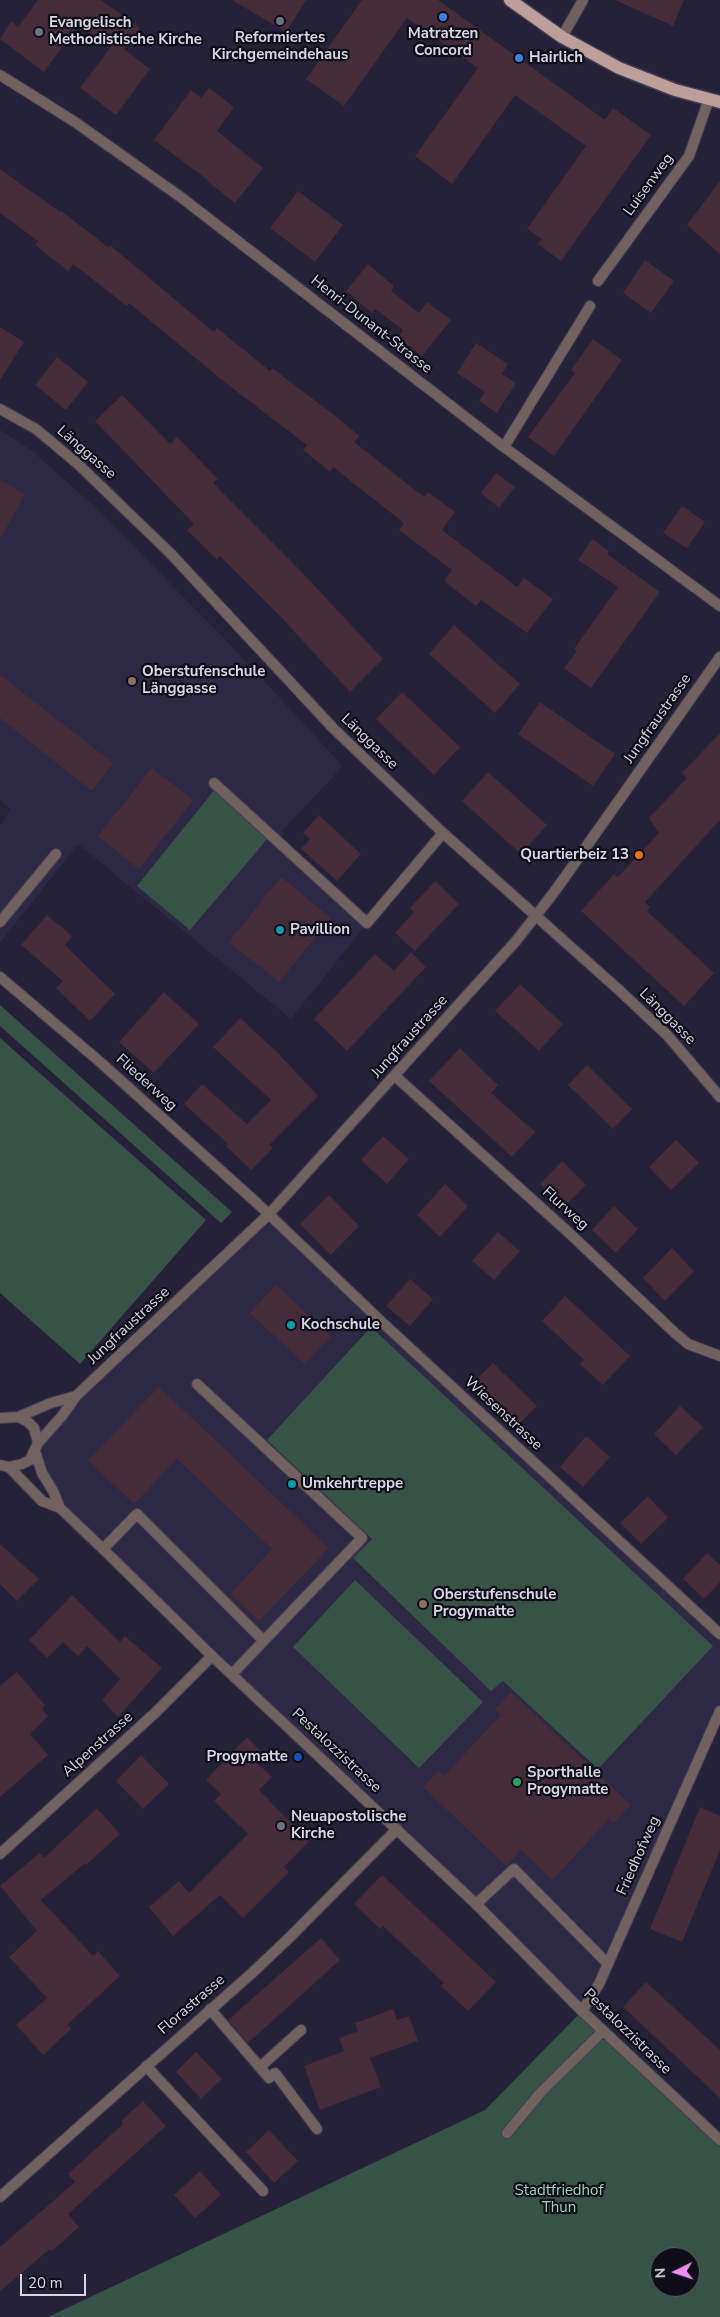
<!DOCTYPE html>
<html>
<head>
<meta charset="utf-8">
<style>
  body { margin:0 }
  #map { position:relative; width:720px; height:2317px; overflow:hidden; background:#242138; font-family:"Nunito Sans",sans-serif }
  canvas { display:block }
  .north { position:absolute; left:650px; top:2247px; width:50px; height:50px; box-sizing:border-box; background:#0e0d17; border:1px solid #5e5d69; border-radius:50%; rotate:266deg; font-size:14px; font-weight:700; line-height:20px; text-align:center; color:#d7d6e5 }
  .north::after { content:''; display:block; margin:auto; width:18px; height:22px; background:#f28af3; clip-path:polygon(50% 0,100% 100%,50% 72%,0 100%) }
  .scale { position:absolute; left:20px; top:2274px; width:66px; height:22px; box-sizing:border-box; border:2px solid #d7d6e5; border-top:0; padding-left:6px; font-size:15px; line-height:18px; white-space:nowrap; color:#d7d6e5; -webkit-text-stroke:4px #0e0d17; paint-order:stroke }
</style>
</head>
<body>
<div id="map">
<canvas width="720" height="2317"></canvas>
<div class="north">N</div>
<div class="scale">20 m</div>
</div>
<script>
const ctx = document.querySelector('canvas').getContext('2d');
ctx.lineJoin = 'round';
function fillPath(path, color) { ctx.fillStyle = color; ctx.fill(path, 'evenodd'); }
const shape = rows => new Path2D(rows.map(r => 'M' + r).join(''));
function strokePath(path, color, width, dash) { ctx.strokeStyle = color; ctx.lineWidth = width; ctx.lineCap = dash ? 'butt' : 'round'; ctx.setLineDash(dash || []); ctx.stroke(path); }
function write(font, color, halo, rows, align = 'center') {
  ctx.font = font + ' "Nunito Sans",sans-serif'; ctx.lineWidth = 4.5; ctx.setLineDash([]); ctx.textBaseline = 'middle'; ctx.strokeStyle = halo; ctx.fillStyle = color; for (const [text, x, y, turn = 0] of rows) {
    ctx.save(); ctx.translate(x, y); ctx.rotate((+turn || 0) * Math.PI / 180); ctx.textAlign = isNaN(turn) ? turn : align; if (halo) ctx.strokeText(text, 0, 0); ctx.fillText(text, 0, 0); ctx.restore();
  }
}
fillPath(shape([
  [0,430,31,450,93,505,224,638,343,766,282,831,285,847,367,923,291,1019,78,844,0,943,0,825,11,809,0,800],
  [269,1214,720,1634,720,1711,582,2011,60,1508,37,1447,62,1416]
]), '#2d2945');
fillPath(shape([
  [220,783,274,831,190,930,137,886],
  [0,1005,232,1212,221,1223,0,1026],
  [0,1038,206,1220,80,1364,0,1293],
  [371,1327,713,1646,598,1769,503,1681,491,1691,353,1558,372,1539,267,1440],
  [355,1580,483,1702,419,1768,293,1647],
  [582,2011,720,2140,720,2317,48,2317,485,2110],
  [660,2257,690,2257,690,2287,660,2287]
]), '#375246');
fillPath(shape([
  [38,0,101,0,140,28,124,49,150,69,116,115,80,88,110,48,78,25,44,72,0,39,11,21,18,27],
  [232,0,306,0,286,32],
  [362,0,438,0,605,120,613,108,651,135,561,261,538,244,542,239,527,229,586,146,515,95,452,184,415,156,478,68,407,18,344,106,306,79],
  [615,0,684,0,673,26],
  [209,88,234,107,217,131,263,168,235,203,207,181,208,180,154,140,191,90,201,98],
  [0,169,60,212,61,211,108,247,110,245,214,332,217,328,270,371,272,368,333,414,359,436,354,442,424,497,428,492,455,512,442,530,517,587,524,578,553,599,527,633,481,600,476,606,444,581,452,570,399,530,404,523,333,467,330,472,303,450,307,445,227,384,129,303,127,306,73,264,68,271,35,245,38,241,0,213],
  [720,181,720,254,687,225],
  [298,191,343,225,315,262,270,228],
  [645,260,674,281,651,313,623,293],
  [368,264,394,286,391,291,419,313,427,302,451,320,422,356,398,337,403,330,375,309,372,313,346,291],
  [0,327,24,342,0,380],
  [593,339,622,360,554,456,528,437,575,373,571,370],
  [476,343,508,364,502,374,516,383,497,413,479,401,485,392,457,373],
  [57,357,88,382,66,410,35,385],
  [122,395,170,444,177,437,218,479,213,483,295,565,383,659,350,692,280,616,220,556,217,560,187,530,194,524,95,421],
  [496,473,515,487,499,508,481,493],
  [0,480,25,494,0,539],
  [682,506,705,522,687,548,663,533],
  [592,539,609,551,607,554,660,592,591,688,564,668,577,651,574,649,618,587,578,560],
  [454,625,520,684,495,713,429,654],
  [0,675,113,763,92,791,0,718],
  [402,692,460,747,434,775,376,719],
  [540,702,615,754,593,786,518,734],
  [720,733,720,820,645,902,650,907,647,911,714,973,684,1006,581,911,614,874,618,877,659,833,649,818,687,778,682,773],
  [152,768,193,800,139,869,98,836],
  [488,772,547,825,521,854,462,801],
  [319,815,361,854,337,881,301,849,310,839,303,833],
  [281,877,331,918,279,982,229,942],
  [435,881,459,904,415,951,395,933,414,912,410,908],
  [47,915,72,936,65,945,115,994,90,1021,56,988,63,981,21,945],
  [411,952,426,967,347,1051,314,1019,375,954,394,971],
  [520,984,563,1024,539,1051,495,1011],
  [164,992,199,1024,154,1073,119,1042],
  [240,1018,277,1052,318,1096,269,1145,273,1148,251,1170,226,1146,228,1144,184,1104,202,1084,247,1124,271,1100,213,1047],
  [460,1048,498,1085,491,1093,535,1132,512,1157,429,1081],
  [587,1065,632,1109,613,1129,568,1085],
  [383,1136,409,1159,387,1184,361,1160],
  [676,1140,699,1163,671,1190,649,1167],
  [562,1161,586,1185,564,1207,540,1184],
  [445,1184,468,1206,440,1237,417,1215],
  [329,1195,359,1226,331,1255,300,1224],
  [614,1206,638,1229,616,1253,592,1230],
  [498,1232,520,1251,494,1280,472,1261],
  [672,1248,694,1271,665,1301,643,1278],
  [410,1279,433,1299,410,1326,386,1306],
  [276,1285,331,1336,305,1364,250,1313],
  [565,1296,630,1356,603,1385,580,1364,584,1360,542,1321],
  [493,1363,537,1406,519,1424,475,1381],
  [159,1387,329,1548,259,1621,230,1594,272,1549,177,1459,134,1504,88,1460],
  [680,1406,703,1427,676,1455,654,1434],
  [586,1436,610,1457,583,1487,560,1467],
  [648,1496,668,1518,641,1544,620,1523],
  [0,1544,39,1579,17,1601,0,1584],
  [707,1553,720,1565,720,1582,704,1599,683,1579],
  [72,1595,120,1642,125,1636,162,1668,118,1717,102,1700,120,1679,87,1646,78,1656,63,1642,47,1658,29,1640],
  [17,1672,45,1705,42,1709,48,1716,30,1734,48,1755,0,1797,0,1686],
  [511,1692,631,1805,613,1824,609,1819,552,1880,521,1850,506,1866,423,1787,438,1771,444,1776,501,1715,495,1709],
  [247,1737,264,1755,257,1763,272,1777,259,1790,309,1841,284,1867,289,1872,243,1918,220,1895,173,1936,149,1907,179,1881,189,1893,248,1834,214,1801,221,1794,206,1780],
  [141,1755,169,1784,143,1809,116,1781],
  [700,1807,720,1816,720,1850,682,1942,650,1929],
  [97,1808,120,1834,86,1865,85,1863,41,1900,93,1956,98,1951,120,1976,67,2025,71,2029,43,2055,16,2025,47,1998,9,1957,37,1931,0,1886,40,1853,44,1858],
  [382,1875,496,1982,468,2011,441,1986,444,1983,383,1926,380,1929,354,1904],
  [321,1938,340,1960,248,2043,228,2020],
  [646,1982,720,2050,720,2098,623,2007],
  [393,2009,397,2020,409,2016,418,2041,370,2058,381,2087,320,2110,304,2066,344,2051,339,2038,358,2031,355,2023],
  [196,2052,222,2079,201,2099,176,2072],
  [143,2101,166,2126,68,2214,79,2227,52,2251,50,2249,0,2291,0,2247,75,2182,68,2174,123,2124,121,2121],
  [269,2130,298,2161,274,2183,246,2152],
  [200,2171,221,2195,195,2218,174,2195]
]), '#452c38');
const service = shape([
  [598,281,689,156,709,99],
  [504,447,590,306],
  [214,783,367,923,443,833],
  [0,922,56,854],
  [197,1384,362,1538,232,1674],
  [103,1549,137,1514,263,1640],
  [476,1904,514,1869,608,1964],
  [210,2009,269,2078,275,2073,317,2129],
  [146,2066,263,2191],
  [260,2067,301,2030],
  [507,2133,541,2092,603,2031]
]);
const minor = shape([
  [562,37,583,0],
  [0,75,75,122,182,198,504,447,720,606],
  [0,977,99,1061,258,1204,384,1324,720,1634],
  [395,1076,567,1231,675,1333,688,1344,720,1356],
  [0,1854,155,1713,212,1656],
  [582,2011,599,1984,720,1711],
  [0,2197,252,1973,290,1937,397,1829]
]);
const tertiary = shape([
  [0,409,36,429,79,465,171,554,334,729,443,833,619,990,668,1036,720,1097],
  [18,1417,51,1403,76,1396],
  [0,1418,18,1417,27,1421,34,1428,38,1443,30,1460,22,1464,9,1467,0,1465],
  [38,1443,62,1416,76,1396,269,1214,516,941,555,891,720,657],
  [35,1451,42,1473,53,1491,60,1508],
  [9,1467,42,1501,60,1508,103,1549,212,1656,476,1904,582,2011,720,2140]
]);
const primary = shape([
  [510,0,562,37,619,68,675,90,720,102]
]);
strokePath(service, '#413e54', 12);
strokePath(minor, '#413e54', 12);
strokePath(tertiary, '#413e54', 12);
strokePath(primary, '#413e54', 15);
strokePath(service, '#71615f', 10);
strokePath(minor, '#71615f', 10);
strokePath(tertiary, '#71615f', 10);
strokePath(primary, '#be9e99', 12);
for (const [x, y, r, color] of [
  [443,17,5,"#3f7fe0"],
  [280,21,5,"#6b7280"],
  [39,32,5,"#6b7280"],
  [519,58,5,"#3f7fe0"],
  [132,681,5,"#8d6e63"],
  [639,855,5,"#e8710a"],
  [280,930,5,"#0f9aa8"],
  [291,1325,5,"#0f9aa8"],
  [292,1484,5,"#0f9aa8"],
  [423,1604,5,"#8d6e63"],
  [298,1757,5,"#1a4fb4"],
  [517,1782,5,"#2e9e5b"],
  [281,1826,5,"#6b7280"]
]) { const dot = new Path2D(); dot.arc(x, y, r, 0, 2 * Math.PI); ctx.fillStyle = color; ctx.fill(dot); strokePath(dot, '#0e0d17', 2); }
write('bold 15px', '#d7d6e5', '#0e0d17', [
  ["Evangelisch",49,23],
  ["Methodistische Kirche",49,40],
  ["Matratzen",443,34,"center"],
  ["Concord",443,51,"center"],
  ["Reformiertes",280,38,"center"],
  ["Kirchgemeindehaus",280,55,"center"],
  ["Hairlich",529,58],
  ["Oberstufenschule",142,672],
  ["Länggasse",142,689],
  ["Quartierbeiz 13",629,855,"right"],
  ["Pavillion",290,930],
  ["Kochschule",301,1325],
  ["Umkehrtreppe",302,1484],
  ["Oberstufenschule",433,1595],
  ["Progymatte",433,1612],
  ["Progymatte",288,1757,"right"],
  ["Sporthalle",527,1773],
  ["Progymatte",527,1790],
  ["Neuapostolische",291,1817],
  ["Kirche",291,1834]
], 'left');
write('15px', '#d7d6e5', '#0e0d17', [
  ["Luisenweg",649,185,-54],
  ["Henri-Dunant-Strasse",371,325,38],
  ["Länggasse",86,453,41],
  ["Jungfraustrasse",658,719,-55],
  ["Länggasse",369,742,44],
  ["Länggasse",667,1017,45],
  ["Jungfraustrasse",410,1037,-48],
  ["Fliederweg",146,1083,42],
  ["Flurweg",565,1209,42],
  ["Jungfraustrasse",129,1326,-43],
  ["Wiesenstrasse",503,1414,43],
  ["Alpenstrasse",98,1745,-42],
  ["Pestalozzistrasse",336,1751,43],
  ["Friedhofweg",639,1856,-66],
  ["Florastrasse",192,2005,-41],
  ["Pestalozzistrasse",627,2032,44]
]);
write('15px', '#95d4b8', '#0e0d17', [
  ["Stadtfriedhof",559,2191],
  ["Thun",559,2208]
]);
</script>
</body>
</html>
